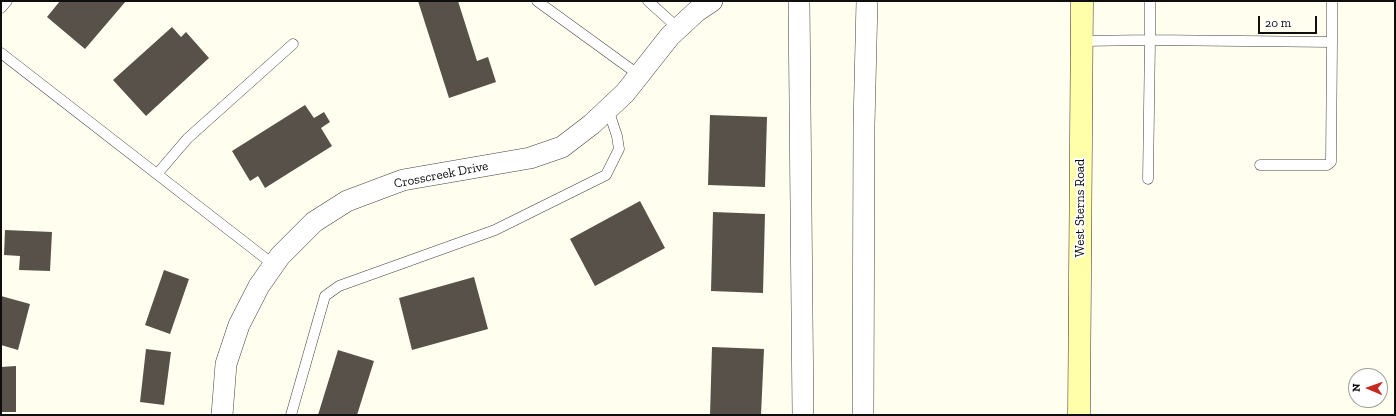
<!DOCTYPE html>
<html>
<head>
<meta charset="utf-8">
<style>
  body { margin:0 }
  #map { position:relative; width:1396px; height:416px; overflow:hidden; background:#fffeef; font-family:"Zilla Slab",serif }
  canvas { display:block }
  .frame { position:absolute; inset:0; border:2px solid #0e0e0e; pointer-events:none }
  .north { position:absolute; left:1348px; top:368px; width:40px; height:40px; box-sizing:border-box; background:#fff; border:1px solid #9f9f9f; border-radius:50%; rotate:272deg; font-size:11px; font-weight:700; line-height:16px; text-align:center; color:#0e0e0e }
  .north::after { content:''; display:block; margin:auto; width:14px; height:18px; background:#c52920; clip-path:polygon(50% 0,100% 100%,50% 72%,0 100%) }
  .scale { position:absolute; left:1258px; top:16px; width:59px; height:18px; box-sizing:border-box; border:2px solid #0e0e0e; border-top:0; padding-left:5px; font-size:12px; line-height:14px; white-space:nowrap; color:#0e0e0e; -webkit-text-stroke:3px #fff; paint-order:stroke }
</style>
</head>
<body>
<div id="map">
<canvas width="1396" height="416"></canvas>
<div class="frame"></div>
<div class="north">N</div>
<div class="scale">20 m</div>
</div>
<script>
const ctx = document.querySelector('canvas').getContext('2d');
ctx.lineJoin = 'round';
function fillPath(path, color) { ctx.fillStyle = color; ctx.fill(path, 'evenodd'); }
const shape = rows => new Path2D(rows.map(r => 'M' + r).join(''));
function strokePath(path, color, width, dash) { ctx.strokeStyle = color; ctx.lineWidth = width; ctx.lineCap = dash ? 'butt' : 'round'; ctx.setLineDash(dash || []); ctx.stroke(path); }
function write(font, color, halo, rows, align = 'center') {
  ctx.font = font + ' "Zilla Slab",serif'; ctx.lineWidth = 4; ctx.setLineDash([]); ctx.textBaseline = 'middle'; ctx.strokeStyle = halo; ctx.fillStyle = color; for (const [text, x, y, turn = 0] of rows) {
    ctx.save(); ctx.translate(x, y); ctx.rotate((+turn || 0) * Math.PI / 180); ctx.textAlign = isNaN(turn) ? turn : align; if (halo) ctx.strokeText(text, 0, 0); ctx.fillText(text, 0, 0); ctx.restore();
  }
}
fillPath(shape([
  [60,1,126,1,85,49,47,17],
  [418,1,458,1,477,61,488,57,496,82,449,98],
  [172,27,181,37,186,32,209,58,146,116,113,80],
  [305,105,314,118,324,112,330,122,321,128,332,146,265,188,258,176,250,181,232,151],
  [710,115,767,117,765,187,708,185],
  [640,201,665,248,595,286,570,239],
  [713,212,765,214,763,293,711,291],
  [5,230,52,232,50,271,19,270,20,256,4,255],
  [164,270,189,279,170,334,145,325],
  [474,277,488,329,412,350,399,298],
  [1,296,30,304,18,350,1,345],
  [712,347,764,349,761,415,710,415],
  [146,349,171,352,164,405,140,402],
  [338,350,374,361,357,415,318,415],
  [16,366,16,412,1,412,1,367]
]), '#57514a');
const lane = shape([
  [537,1,639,75],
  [648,1,678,28],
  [1150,1,1150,40,1332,42,1331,162,1327,165,1260,165],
  [1,8,7,1],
  [1081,41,1150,40,1148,179],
  [1332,42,1332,1],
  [1,53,274,265],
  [157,174,188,138,293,44],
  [291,415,325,296,339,286,495,230,606,175,619,149,617,136,608,109]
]);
const street = shape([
  [799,1,803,415],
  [222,415,226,364,239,325,259,286,280,256,314,222,347,201,403,180,530,158,562,147,592,124,625,93,670,36,697,11,712,1],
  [863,415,864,125,867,1]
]);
const secondary = shape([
  [1079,415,1082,1]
]);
strokePath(lane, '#414141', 11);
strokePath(street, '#414141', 22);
strokePath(secondary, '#303030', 23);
strokePath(lane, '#fff', 10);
strokePath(street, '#fff', 21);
strokePath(secondary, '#ffa', 22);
write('13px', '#0e0e0e', '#fff', [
  ["Crosscreek Drive",441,175,-11],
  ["West Sterns Road",1080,208,-90]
]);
</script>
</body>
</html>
